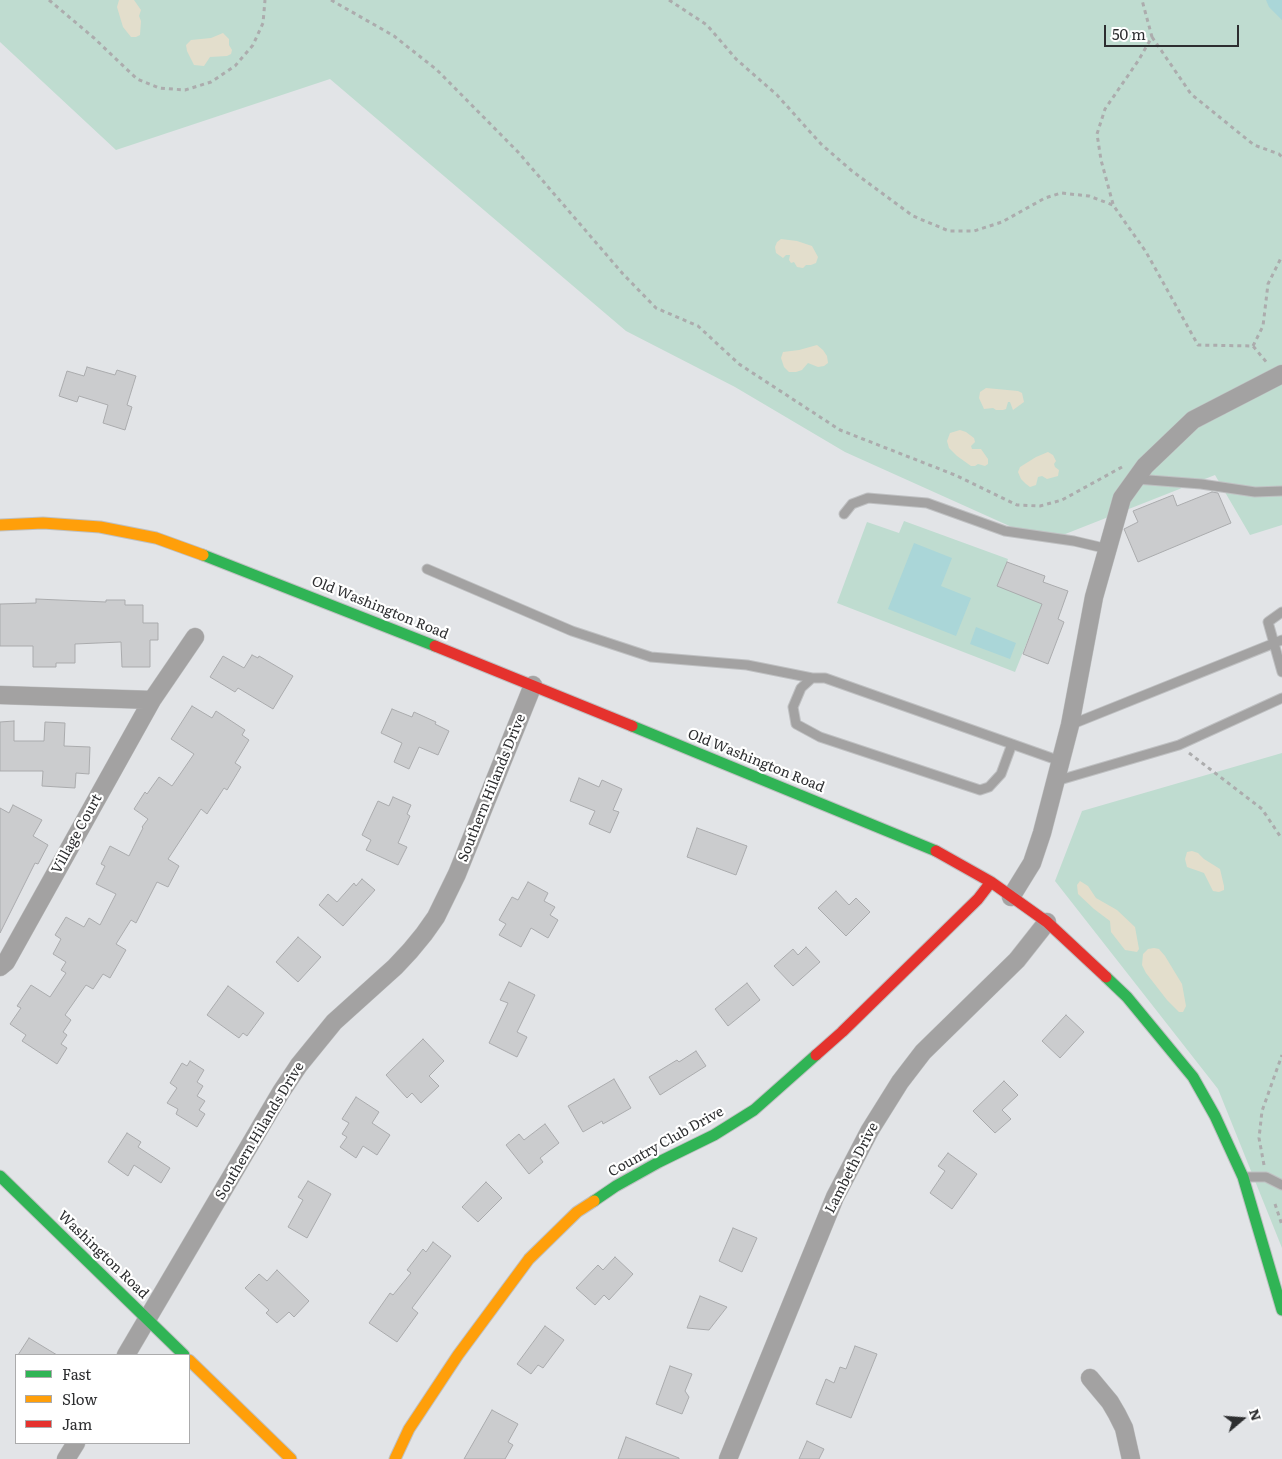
<!DOCTYPE html>
<html>
<head>
<meta charset="utf-8">
<style>
  body { margin:0 }
  #map { position:relative; width:1282px; height:1459px; overflow:hidden; background:#e2e4e7; font-family:Literata,serif }
  canvas { display:block }
  .legend { position:absolute; left:15px; top:1354px; width:175px; height:90px; box-sizing:border-box; background:#fff; border:1px solid #ababac; margin:0; padding:6px 9px; list-style:none; font-size:15px; color:#2d2e30 }
  .legend li { display:flex; align-items:center; gap:10px; height:25px }
  .legend b { width:25px; border:1px solid #ababac }
  .north { position:absolute; left:1217px; top:1394px; width:50px; height:50px; -webkit-text-stroke:4px #fff; paint-order:stroke; rotate:72deg; font-size:14px; font-weight:700; line-height:20px; text-align:center; color:#2d2e30 }
  .north::after { content:''; display:block; margin:auto; width:18px; height:22px; background:#2d2e30; clip-path:polygon(50% 0,100% 100%,50% 72%,0 100%) }
  .scale { position:absolute; left:1104px; top:25px; width:135px; height:22px; box-sizing:border-box; border:2px solid #2d2e30; border-top:0; padding-left:6px; font-size:15px; line-height:18px; white-space:nowrap; color:#2d2e30; -webkit-text-stroke:4px #fff; paint-order:stroke }
</style>
</head>
<body>
<div id="map">
<canvas width="1282" height="1459"></canvas>
<ul class="legend">
<li><b style="height:6px;background:#30b455"></b>Fast</li>
<li><b style="height:6px;background:#ff9f0a"></b>Slow</li>
<li><b style="height:6px;background:#e5322d"></b>Jam</li>
</ul>
<div class="north">N</div>
<div class="scale">50 m</div>
</div>
<script>
const ctx = document.querySelector('canvas').getContext('2d');
ctx.lineJoin = 'round';
function fillPath(path, color) { ctx.fillStyle = color; ctx.fill(path, 'evenodd'); }
const shape = rows => new Path2D(rows.map(r => 'M' + r).join(''));
function strokePath(path, color, width, dash) { ctx.strokeStyle = color; ctx.lineWidth = width; ctx.lineCap = dash ? 'butt' : 'round'; ctx.setLineDash(dash || []); ctx.stroke(path); }
function write(font, color, halo, rows, align = 'center') {
  ctx.font = font + ' Literata,serif'; ctx.lineWidth = 4.5; ctx.setLineDash([]); ctx.textBaseline = 'middle'; ctx.strokeStyle = halo; ctx.fillStyle = color; for (const [text, x, y, turn = 0] of rows) {
    ctx.save(); ctx.translate(x, y); ctx.rotate((+turn || 0) * Math.PI / 180); ctx.textAlign = isNaN(turn) ? turn : align; if (halo) ctx.strokeText(text, 0, 0); ctx.fillText(text, 0, 0); ctx.restore();
  }
}
fillPath(shape([
  [0,0,1282,0,1282,525,1250,535,1215,475,1045,542,845,452,735,387,626,331,330,79,116,150,0,42],
  [904,521,1008,559,998,586,1050,599,1039,612,1015,672,837,603,867,522,899,533],
  [1282,753,1282,1248,1218,1089,1055,881,1082,811]
]), '#bfdcd0');
fillPath(shape([
  [119,0,134,0,141,10,139,16,141,21,140,35,136,37,131,37,123,27,117,7],
  [223,33,229,39,229,45,232,50,231,54,227,56,210,57,204,66,194,65,187,51,186,45,191,40,211,38],
  [781,239,797,241,812,246,818,257,816,263,811,265,806,265,803,268,797,267,794,262,791,263,789,260,790,255,786,255,783,258,776,253,775,247,777,242],
  [817,345,823,350,827,356,828,363,824,366,818,367,808,363,802,370,796,372,789,372,784,367,781,358,783,352,799,350],
  [986,388,1018,391,1022,393,1024,402,1013,410,1010,402,1008,402,1006,409,1003,410,996,410,993,408,984,409,979,398,980,392],
  [960,430,966,432,974,438,975,442,971,446,972,449,981,449,988,459,988,464,985,466,978,464,975,466,971,466,957,456,949,448,947,441,950,433],
  [1048,452,1053,455,1056,461,1054,464,1055,467,1059,470,1058,476,1047,479,1042,476,1038,477,1036,485,1030,487,1026,484,1021,479,1018,472,1020,467,1036,457],
  [1192,851,1198,853,1204,859,1220,869,1224,886,1224,890,1219,892,1213,891,1204,873,1187,867,1185,859,1187,852],
  [1080,881,1088,886,1096,898,1117,910,1135,927,1139,949,1137,952,1125,950,1111,932,1110,921,1094,909,1078,894,1077,885],
  [1154,948,1159,949,1165,956,1182,984,1186,1006,1183,1012,1179,1012,1167,1000,1146,973,1142,965,1143,954,1148,949]
]), '#e3decc');
fillPath(shape([
  [1266,0,1282,0,1282,20,1269,7],
  [914,543,952,558,941,586,971,598,956,636,888,609],
  [976,627,1016,643,1010,659,970,644]
]), '#aad6d8');
const building = shape([
  [87,367,115,375,117,370,136,376,127,405,132,407,125,430,103,423,108,405,79,396,77,402,59,396,67,371,84,376,87,367],
  [1212,492,1218,493,1231,523,1138,562,1124,529,1138,522,1133,511,1173,495,1177,506,1212,492],
  [1007,562,1045,576,1043,582,1068,591,1058,619,1064,622,1048,664,1023,654,1042,604,997,586,1007,562],
  [36,599,106,602,106,600,125,600,125,605,143,605,143,623,158,623,158,640,150,640,150,667,122,667,121,642,75,644,75,663,56,663,56,667,33,667,33,646,0,646,0,604,36,603,36,599],
  [252,655,258,658,259,656,293,676,273,709,238,688,235,692,210,677,223,656,244,668,252,655],
  [192,706,212,718,216,711,245,730,242,735,249,740,235,763,241,767,227,790,224,788,207,814,201,809,168,859,179,866,168,887,157,882,136,923,131,920,116,944,126,950,110,978,103,974,93,989,86,985,65,1015,71,1020,63,1032,67,1035,61,1044,67,1048,57,1064,22,1041,26,1035,10,1024,21,1008,17,1006,31,985,50,997,66,973,61,970,66,962,53,954,61,939,55,935,66,917,84,927,89,918,100,925,116,894,96,884,105,866,101,864,110,846,129,856,143,828,142,827,148,819,134,809,145,792,147,794,159,777,172,786,194,754,171,739,192,706],
  [392,709,412,717,414,712,436,722,435,724,449,731,438,755,419,747,409,769,394,762,402,743,381,733,392,709],
  [14,721,14,741,44,741,45,722,65,723,64,746,90,747,89,774,76,773,75,788,42,786,43,771,0,771,0,722,14,721],
  [579,778,599,787,602,780,622,789,613,810,619,812,610,833,589,824,595,811,570,801,579,778],
  [393,797,411,805,407,814,410,816,398,843,407,847,398,865,366,850,371,840,362,835,378,801,389,806,393,797],
  [13,805,42,820,33,836,48,845,38,864,35,863,0,933,0,808,9,813,13,805],
  [697,828,747,846,736,875,687,857,697,828],
  [362,879,375,890,343,926,319,905,328,894,337,902,354,883,356,886,362,879],
  [528,882,548,893,544,901,555,907,550,915,558,920,548,938,531,928,521,947,499,935,506,924,499,920,512,897,518,900,528,882],
  [836,891,849,905,856,898,870,912,846,936,818,908,836,891],
  [298,937,321,957,298,982,276,962,298,937],
  [806,947,820,962,793,986,774,966,793,949,798,955,806,947],
  [509,982,535,995,517,1032,527,1037,517,1057,489,1043,508,1003,500,1000,509,982],
  [747,983,760,1000,728,1026,715,1009,747,983],
  [228,986,264,1013,247,1036,243,1033,239,1038,207,1015,228,986],
  [1066,1015,1084,1032,1060,1058,1042,1041,1066,1015],
  [423,1039,444,1061,429,1076,439,1086,421,1103,412,1093,407,1098,386,1075,423,1039],
  [696,1051,706,1066,660,1095,649,1077,677,1060,679,1062,696,1051],
  [190,1061,204,1070,197,1082,203,1086,197,1096,205,1101,199,1110,205,1114,197,1127,176,1114,178,1109,167,1103,177,1088,170,1083,182,1063,187,1066,190,1061],
  [614,1079,631,1108,603,1124,602,1121,583,1132,568,1106,614,1079],
  [1004,1081,1018,1095,1002,1110,1011,1119,995,1133,973,1111,1004,1081],
  [356,1097,379,1112,372,1123,390,1135,377,1155,363,1146,356,1158,340,1147,347,1137,342,1134,349,1123,342,1119,356,1097],
  [545,1124,559,1143,540,1158,543,1162,529,1174,506,1145,519,1134,524,1140,545,1124],
  [127,1133,141,1142,138,1147,170,1168,161,1183,134,1165,128,1176,108,1162,127,1133],
  [948,1153,977,1174,952,1209,930,1193,945,1171,938,1166,948,1153],
  [308,1181,331,1194,307,1238,288,1227,303,1200,298,1197,308,1181],
  [486,1182,502,1198,478,1222,462,1207,486,1182],
  [733,1228,757,1238,742,1272,719,1261,733,1228],
  [433,1242,451,1256,412,1308,418,1313,397,1342,369,1323,390,1293,393,1295,411,1273,407,1270,423,1249,426,1252,433,1242],
  [615,1257,633,1274,609,1300,604,1295,595,1305,576,1288,598,1265,603,1270,615,1257],
  [277,1270,309,1301,294,1317,289,1312,277,1323,266,1313,269,1310,245,1288,259,1274,267,1281,277,1270],
  [700,1296,727,1307,709,1330,687,1328,700,1296],
  [545,1326,564,1340,543,1368,538,1365,531,1374,517,1364,545,1326],
  [29,1338,57,1355,18,1355,29,1338],
  [855,1346,877,1354,851,1418,816,1404,826,1379,834,1383,840,1367,846,1369,855,1346],
  [670,1366,692,1374,685,1391,689,1397,682,1414,656,1404,670,1366],
  [492,1410,518,1424,508,1442,513,1445,505,1459,464,1459,492,1410],
  [626,1437,679,1458,679,1459,618,1459,626,1437],
  [807,1441,824,1449,819,1459,799,1459,807,1441]
]);
fillPath(building, '#cbccce');
strokePath(building, '#aaabad', 1);
const lane = shape([
  [1136,479,1201,484,1255,492,1282,491],
  [844,514,852,504,868,498,927,503,1005,531,1074,541,1108,549],
  [427,569,572,631,651,657,747,665,812,678],
  [1282,612,1268,622,1282,672],
  [1070,725,1282,640],
  [1012,744,1001,774,989,787,980,790,820,737,796,724,793,707,801,688,812,678,825,678,1012,744,1060,761],
  [1056,781,1179,745,1282,698],
  [1246,1177,1266,1177,1282,1185]
]);
const street = shape([
  [0,695,152,700],
  [1011,897,1032,863,1042,833,1070,725,1094,597,1122,498,1145,466,1193,420,1282,374],
  [0,967,6,962,152,700,195,637],
  [126,1355,281,1092,299,1065,334,1022,395,967,410,951,424,934,436,917,457,874,533,685],
  [1090,1378,1110,1402,1117,1414,1124,1428,1131,1459],
  [66,1459,76,1443],
  [728,1459,835,1197,870,1130,900,1082,923,1052,1017,960,1047,922]
]);
const fast = shape([
  [203,555,435,646],
  [632,726,936,851],
  [1106,977,1127,997,1193,1077,1215,1116,1243,1177,1282,1310],
  [0,1176,184,1355],
  [594,1201,616,1186,659,1162,714,1135,754,1110,816,1055]
]);
const slow = shape([
  [0,525,43,523,100,527,156,538,203,555],
  [189,1360,291,1459],
  [395,1459,409,1429,458,1355,529,1259,577,1212,594,1201]
]);
const jam = shape([
  [435,646,632,726],
  [936,851,991,882,1047,922,1106,977],
  [816,1055,842,1032,978,899,991,882]
]);
strokePath(lane, '#bfc0c2', 11);
strokePath(street, '#bfc0c2', 19);
strokePath(fast, '#bfc0c2', 13);
strokePath(slow, '#bfc0c2', 13);
strokePath(jam, '#bfc0c2', 13);
strokePath(shape([
  [49,0,94,38,137,79,159,88,185,90,211,82,235,66,253,45,263,23,265,0],
  [331,0,394,36,437,70,518,152,623,274,656,308,698,326,739,364,840,430,955,475,1017,505,1040,506,1062,500,1122,467],
  [669,0,707,25,736,59,777,95,821,144,852,171,913,216,949,231,974,231,1002,222,1045,198,1061,193,1089,196,1113,205,1146,252,1198,345,1253,346,1268,364],
  [1152,37,1191,94,1254,145,1279,154,1282,157],
  [1113,204,1101,160,1097,134,1105,109,1138,61,1152,37,1142,0],
  [1253,346,1263,326,1268,284,1282,256],
  [1189,753,1262,809,1282,839],
  [1264,1165,1259,1138,1262,1111,1282,1055],
  [1275,1204,1282,1225]
]), '#acacad', 3, [4, 4]);
strokePath(lane, '#a3a2a2', 9);
strokePath(street, '#a3a2a2', 18);
strokePath(fast, '#30b455', 11);
strokePath(slow, '#ff9f0a', 11);
strokePath(jam, '#e5322d', 11);
write('14px', '#2d2e30', '#fff', [
  ["Old Washington Road",380,608,22],
  ["Old Washington Road",756,761,22],
  ["Southern Hilands Drive",492,788,-68],
  ["Village Court",77,834,-61],
  ["Southern Hilands Drive",260,1131,-59],
  ["Country Club Drive",666,1142,-29],
  ["Lambeth Drive",852,1168,-63],
  ["Washington Road",103,1255,44]
]);
</script>
</body>
</html>
